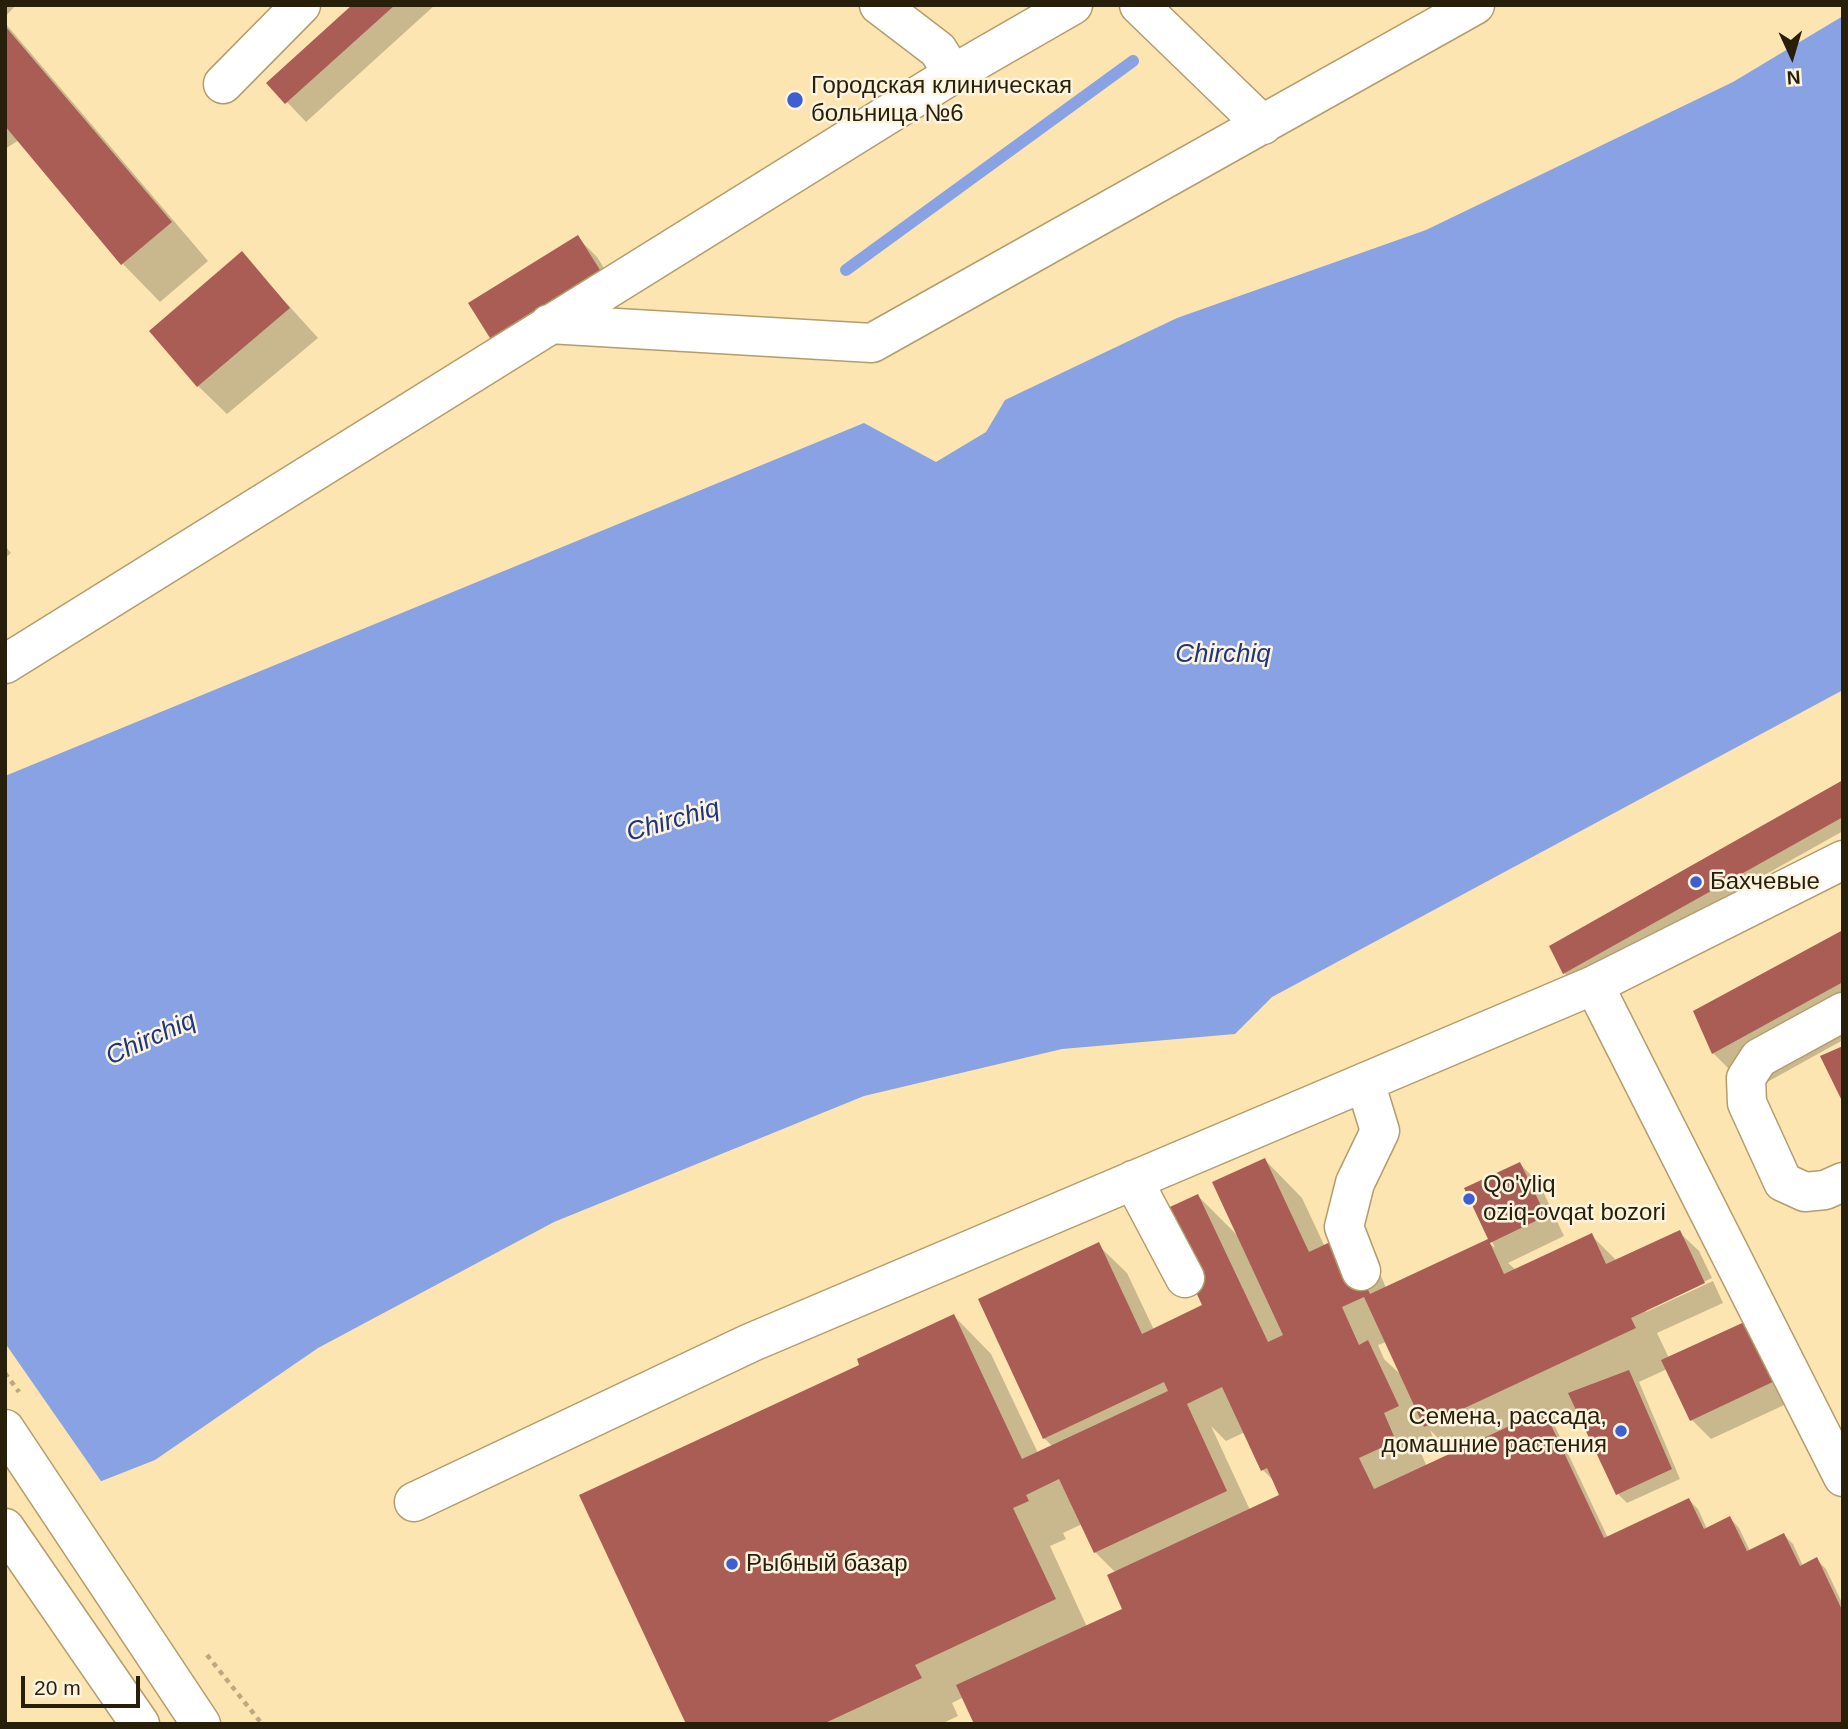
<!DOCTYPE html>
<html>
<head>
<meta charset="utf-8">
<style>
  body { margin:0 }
  #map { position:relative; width:1848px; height:1729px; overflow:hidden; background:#fce5b1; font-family:Helvetica,sans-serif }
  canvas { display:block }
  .frame { position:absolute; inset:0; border:7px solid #271f0a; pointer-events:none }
  .north { position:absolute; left:1757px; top:21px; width:70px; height:70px; -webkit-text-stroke:5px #fdf4df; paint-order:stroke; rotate:176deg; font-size:19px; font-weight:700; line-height:28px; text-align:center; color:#271f0a }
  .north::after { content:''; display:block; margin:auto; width:24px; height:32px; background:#271f0a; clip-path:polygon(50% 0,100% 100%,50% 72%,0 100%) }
  .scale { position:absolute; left:21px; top:1676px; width:119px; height:32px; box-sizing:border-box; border:4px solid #271f0a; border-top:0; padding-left:9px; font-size:21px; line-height:24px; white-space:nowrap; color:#271f0a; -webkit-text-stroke:5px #fdf4df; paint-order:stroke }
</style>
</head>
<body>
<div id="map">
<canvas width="1848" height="1729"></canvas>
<div class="frame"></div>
<div class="north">N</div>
<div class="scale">20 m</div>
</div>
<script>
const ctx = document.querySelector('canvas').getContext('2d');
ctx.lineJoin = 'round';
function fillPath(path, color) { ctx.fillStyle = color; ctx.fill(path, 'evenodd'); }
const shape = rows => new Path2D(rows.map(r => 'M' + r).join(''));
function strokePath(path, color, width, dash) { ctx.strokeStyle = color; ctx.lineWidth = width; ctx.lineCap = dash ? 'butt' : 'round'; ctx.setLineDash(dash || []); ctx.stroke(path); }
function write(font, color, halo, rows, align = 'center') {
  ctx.font = font + ' Helvetica,sans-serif'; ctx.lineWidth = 5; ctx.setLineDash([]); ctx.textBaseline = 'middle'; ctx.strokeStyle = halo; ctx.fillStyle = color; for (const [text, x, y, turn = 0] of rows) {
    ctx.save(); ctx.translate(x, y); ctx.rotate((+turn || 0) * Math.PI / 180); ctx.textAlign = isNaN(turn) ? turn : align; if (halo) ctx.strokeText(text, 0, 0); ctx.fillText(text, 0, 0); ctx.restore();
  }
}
fillPath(shape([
  [1843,16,1843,690,1272,997,1235,1034,1062,1049,864,1096,554,1222,318,1348,155,1460,5,1519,5,776,864,423,936,462,986,432,1005,400,1177,318,1426,230,1733,82]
]), '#88a2e4');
fillPath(shape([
  [5,1343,103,1484,5,1523]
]), '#fce5b1');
fillPath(shape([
  [5,5,16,5,5,17],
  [355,5,435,5,306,122,269,83],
  [5,23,208,261,160,302,123,264,19,140,5,149],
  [577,237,597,257,618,290,511,357,491,337,470,303],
  [242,254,318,338,227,414,198,386],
  [5,546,11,553,5,558],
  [1843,782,1843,831,1574,982,1564,973],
  [1843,932,1843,1040,1751,1091,1713,1053],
  [1265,1160,1302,1198,1325,1247,1343,1238,1381,1276,1386,1288,1487,1241,1495,1248,1467,1188,1520,1164,1539,1183,1564,1236,1508,1263,1516,1270,1591,1235,1617,1261,1679,1232,1699,1251,1712,1278,1646,1309,1646,1312,1713,1281,1723,1303,1657,1333,1669,1358,1750,1321,1797,1399,1711,1439,1692,1420,1667,1369,1639,1382,1680,1479,1627,1503,1618,1494,1578,1410,1553,1422,1608,1538,1689,1500,1698,1509,1707,1529,1730,1518,1739,1528,1750,1551,1784,1535,1793,1544,1803,1566,1817,1560,1826,1569,1843,1605,1843,1724,964,1697,952,1703,958,1716,941,1724,688,1724,861,1366,954,1316,991,1354,1038,1453,1052,1446,1044,1438,1098,1245,1127,1273,1154,1330,1205,1306,1198,1196,1240,1238],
  [1386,1342,1402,1376,1384,1359,1378,1345],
  [1211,1426,1226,1441,1245,1432,1263,1470,1275,1482,1281,1496,1250,1510],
  [1430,1430,1454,1454,1427,1467,1420,1451,1436,1444],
  [1082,1524,1095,1552,1116,1573,1125,1610,1087,1627,1050,1546,1066,1539,1063,1533]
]), '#0003');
strokePath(shape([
  [846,270,1133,61]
]), '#88a2e4', 12);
fillPath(shape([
  [352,5,395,5,285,104,266,83],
  [5,26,172,222,121,265,5,126],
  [578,235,600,270,490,338,468,303],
  [242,251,290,308,197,387,149,331],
  [1843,780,1843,817,1563,974,1549,946],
  [1843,930,1843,982,1712,1054,1693,1011],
  [1843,1046,1843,1103,1820,1056],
  [1265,1158,1309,1252,1343,1236,1370,1294,1488,1239,1464,1188,1520,1162,1546,1216,1490,1243,1504,1274,1592,1233,1606,1264,1680,1230,1705,1283,1631,1318,1636,1328,1424,1427,1364,1297,1342,1307,1359,1345,1368,1340,1399,1406,1384,1413,1396,1441,1359,1458,1374,1489,1544,1410,1604,1538,1689,1498,1704,1529,1730,1516,1747,1551,1784,1533,1800,1566,1817,1557,1843,1612,1843,1724,974,1724,956,1685,1122,1609,1107,1575,1279,1495,1267,1468,1261,1471,1222,1387,1187,1404,1227,1491,1094,1553,1059,1479,1026,1495,1029,1501,1013,1508,1056,1599,915,1665,922,1678,823,1724,686,1724,579,1495,859,1365,857,1359,954,1314,1022,1459,1168,1391,1164,1382,1043,1439,978,1299,1099,1242,1142,1334,1202,1305,1159,1212,1198,1194,1268,1342,1283,1335,1212,1182],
  [1751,1319,1779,1379,1690,1421,1661,1360],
  [1629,1370,1672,1469,1616,1495,1568,1393]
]), '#a95d55');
const minor = shape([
  [879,5,938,50,953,74],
  [1139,5,1263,125],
  [223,84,301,5],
  [549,324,872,343,1475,5],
  [5,664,953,74,1073,5],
  [1594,985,1843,1477],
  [1843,1012,1759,1058,1746,1078,1747,1103,1783,1182,1805,1192,1825,1190,1843,1182],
  [1133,1180,1185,1278],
  [1361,1271,1344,1227,1355,1183,1380,1131,1365,1082],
  [414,1502,750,1343,1594,985,1843,860]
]);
const highway = shape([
  [5,1429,201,1724],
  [5,1528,140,1724]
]);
strokePath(minor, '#b39d6c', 41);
strokePath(highway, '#b39d6c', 41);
strokePath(shape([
  [5,1373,19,1392],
  [207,1655,262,1724]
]), '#bca97f', 4.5, [5, 5]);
strokePath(minor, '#fff', 38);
strokePath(highway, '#fff', 38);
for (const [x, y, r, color] of [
  [795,100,9,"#3d5fd1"],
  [1696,882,7,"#3d5fd1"],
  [1469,1199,7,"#3d5fd1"],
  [1621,1431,7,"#3d5fd1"],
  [732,1564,7,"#3d5fd1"]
]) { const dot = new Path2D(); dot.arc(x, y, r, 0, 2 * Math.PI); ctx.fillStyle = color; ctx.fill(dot); strokePath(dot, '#fdf4df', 2.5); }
write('24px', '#271f0a', '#fdf4df', [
  ["Городская клиническая",811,86],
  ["больница №6",811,114],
  ["Бахчевые",1710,882],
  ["Qo'yliq",1483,1185],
  ["oziq-ovqat bozori",1483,1213],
  ["Семена, рассада,",1607,1417,"right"],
  ["домашние растения",1607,1445,"right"],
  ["Рыбный базар",746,1564]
], 'left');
write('italic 26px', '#1f3580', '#fdf4df', [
  ["Chirchiq",1223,655],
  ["Chirchiq",673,821,-16],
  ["Chirchiq",151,1039,-24]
]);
</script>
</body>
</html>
